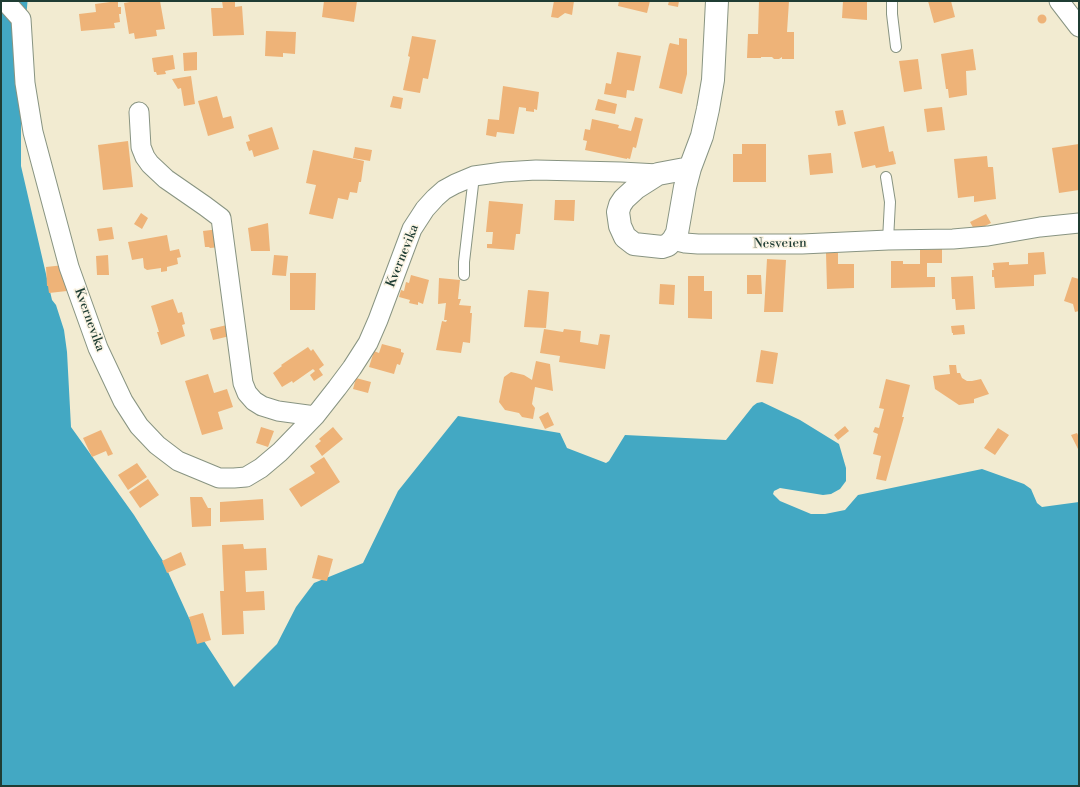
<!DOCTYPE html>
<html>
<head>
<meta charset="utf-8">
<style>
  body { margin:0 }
  #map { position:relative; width:1080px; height:787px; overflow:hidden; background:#f2ebd1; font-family:"Libre Bodoni",serif }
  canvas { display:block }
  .frame { position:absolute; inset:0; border:2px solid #1f3d34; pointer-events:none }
</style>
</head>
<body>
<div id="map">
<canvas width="1080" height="787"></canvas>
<div class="frame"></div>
</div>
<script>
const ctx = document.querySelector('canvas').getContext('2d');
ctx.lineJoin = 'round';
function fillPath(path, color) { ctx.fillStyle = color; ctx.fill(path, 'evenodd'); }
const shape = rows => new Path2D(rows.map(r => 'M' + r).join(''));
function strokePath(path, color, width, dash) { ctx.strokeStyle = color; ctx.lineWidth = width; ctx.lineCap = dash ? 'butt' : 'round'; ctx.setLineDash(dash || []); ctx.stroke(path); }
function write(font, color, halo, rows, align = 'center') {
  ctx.font = font + ' "Libre Bodoni",serif'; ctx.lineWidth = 3; ctx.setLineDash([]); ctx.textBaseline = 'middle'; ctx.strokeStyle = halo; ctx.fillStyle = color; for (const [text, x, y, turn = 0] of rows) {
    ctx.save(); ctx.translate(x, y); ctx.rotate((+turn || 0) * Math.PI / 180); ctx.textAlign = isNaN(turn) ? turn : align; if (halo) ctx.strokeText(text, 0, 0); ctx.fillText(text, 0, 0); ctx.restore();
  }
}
fillPath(shape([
  [12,93,21,98,24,114,21,124,21,166,52,300,56,305,64,330,67,352,71,427,134,515,163,561,189,618,234,687,277,644,296,607,314,583,363,563,398,491,458,416,560,433,567,448,606,463,609,461,625,435,726,440,753,406,757,403,762,402,800,420,839,444,846,468,846,481,840,489,831,494,823,495,780,488,774,491,773,494,780,501,811,514,825,514,845,510,858,495,982,469,1024,484,1031,489,1037,503,1042,507,1079,502,1079,786,1,786,1,94]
]), '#43a8c3');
strokePath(shape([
  [3,94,5,57,10,1]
]), '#43a8c3', 35);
fillPath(shape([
  [118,1,118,7,121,7,121,14,119,14,120,22,114,23,115,28,81,31,79,14,96,12,95,4],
  [136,1,160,1,165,29,156,30,157,36,135,39,134,33,129,34,124,3],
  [222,1,235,1,235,7,242,6,244,35,213,36,211,8,223,8],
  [324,1,357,1,354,22,322,17],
  [554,1,574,1,572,15,565,13,558,18,551,17],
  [619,1,650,1,647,13,618,6],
  [669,1,679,1,678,7,668,5],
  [759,1,789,1,787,32,794,32,794,59,782,59,782,57,779,59,774,59,772,57,761,57,761,58,747,58,748,34,758,34],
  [843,1,867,1,867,20,842,18],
  [928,1,951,1,955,17,934,23],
  '1037.5 19a4.5 4.5 0 1 1 9 0a4.5 4.5 0 1 1-9 0Z',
  [266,31,296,32,295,54,283,53,283,57,265,56],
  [412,36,436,40,428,79,423,78,420,93,403,90,410,57,408,56],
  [679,38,687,39,687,74,682,94,659,88,669,45,670,43,679,45],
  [973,49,976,70,966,71,967,95,949,98,948,89,946,89,941,54],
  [197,52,197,70,184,71,183,53],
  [617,52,641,56,634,91,627,90,626,98,604,94,606,83,611,84],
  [173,55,175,69,165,71,166,74,157,75,156,72,154,72,152,58],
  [918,59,922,89,904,92,899,61],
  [191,76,195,104,184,106,181,88,178,89,172,79],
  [503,86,539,92,537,110,534,109,534,112,526,111,526,108,519,107,514,134,497,132,496,137,486,135,488,119,499,120],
  [217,96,223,118,231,116,234,128,208,136,198,101],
  [393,96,403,98,401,109,390,107],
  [598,99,617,104,615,114,595,110],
  [942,107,945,130,927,132,924,109],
  [843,110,846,124,838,126,835,111],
  [635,117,643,119,636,148,633,147,630,159,627,158,627,159,585,150,587,141,583,140,585,129,590,130,592,119,619,125,618,128,631,131],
  [884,126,889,152,893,151,896,164,876,168,875,165,862,168,854,132],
  [272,127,279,149,254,157,252,150,249,151,246,142,250,141,248,135],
  [128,141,133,187,103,190,98,145],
  [742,144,766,144,766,182,733,182,733,154,742,154],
  [1079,144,1079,190,1059,193,1052,148],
  [355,147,372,150,370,161,353,158],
  [313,150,364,161,361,182,359,182,357,193,350,192,348,200,338,198,333,219,309,214,316,185,306,183],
  [831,153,833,173,810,175,808,155],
  [987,156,988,167,993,167,996,199,974,202,974,196,958,198,954,159],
  [555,200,575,200,574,221,554,220],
  [489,201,523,204,520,234,516,234,514,250,487,248,487,244,492,244,493,232,486,232],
  [141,213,148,218,142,229,134,224],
  [986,214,991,223,975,231,970,222],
  [268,223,270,251,251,251,248,228],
  [112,227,114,239,99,241,97,229],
  [219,229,221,247,210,248,209,247,205,247,203,231],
  [167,235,170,251,179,249,181,257,177,258,178,264,167,267,167,271,161,272,161,268,147,270,144,268,143,258,132,260,128,242],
  [942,249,942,263,927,263,927,277,935,277,935,287,891,288,891,261,903,261,903,264,920,264,920,250],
  [1044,252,1046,274,1034,275,1034,286,995,288,994,277,992,277,992,270,994,270,993,263,1009,262,1009,265,1028,264,1028,253],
  [826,253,838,253,838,264,854,264,854,288,827,289],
  [108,255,109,275,97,275,96,256],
  [274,255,288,256,286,276,272,275],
  [767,259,786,260,783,312,764,312],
  [64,265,67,291,49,293,48,286,47,286,46,267],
  [290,273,316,273,315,310,290,310],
  [411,275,429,280,423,304,418,302,418,305,409,303,410,300,399,297,401,290,404,291,406,282,409,283],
  [747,275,761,275,762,294,747,294],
  [688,276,704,276,704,291,712,291,712,319,688,318],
  [973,276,975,309,956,310,955,299,952,299,951,277],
  [1072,277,1079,279,1079,311,1075,312,1073,304,1064,301],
  [439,278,460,280,458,299,461,299,459,305,471,306,470,313,472,313,470,343,463,342,461,353,436,350,442,321,446,322,447,320,444,320,446,303,438,304],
  [660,284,675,285,674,305,659,304],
  [528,290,549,292,546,328,524,327],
  [173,299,178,313,182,312,185,324,182,325,185,336,161,345,157,332,159,332,151,306],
  [227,325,230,336,213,340,210,329],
  [964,325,965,334,953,335,953,333,952,333,951,326],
  [544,329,563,332,564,329,581,331,580,342,598,345,600,334,610,335,605,369,559,362,560,356,540,353],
  [382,344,401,349,401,352,404,353,400,365,397,364,394,374,369,367,374,351,379,353],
  [308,347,311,351,313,349,324,365,319,369,323,375,314,381,310,375,315,371,313,369,293,383,292,381,282,387,273,373,282,366,281,365],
  [761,350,778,353,773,384,756,382],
  [536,361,550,364,553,391,535,387,532,404,535,408,533,419,522,417,519,413,505,410,499,402,504,377,511,372,524,375,532,380],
  [949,365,956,365,957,373,960,373,962,378,967,381,972,381,981,379,989,394,974,399,974,403,959,405,935,389,933,376,950,374],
  [208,374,214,393,227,389,233,407,218,412,223,429,202,435,185,381],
  [356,378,371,382,368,393,353,389],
  [886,379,910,385,902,417,904,417,886,481,876,479,881,456,873,454,878,434,873,432,875,427,879,428,884,409,879,408],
  [548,412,554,425,545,429,539,417],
  [845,426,849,431,838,440,834,435],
  [261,427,274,431,268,447,256,443],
  [333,427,343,439,322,456,315,446,321,441,319,439],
  [998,428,1009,435,995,455,984,448],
  [101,430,113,454,108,456,106,451,92,457,83,438],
  [1077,433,1079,437,1079,449,1078,449,1071,435],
  [324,457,340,482,301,507,289,489,315,473,310,466],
  [137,463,147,477,128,490,118,475],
  [148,479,159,495,140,508,129,492],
  [190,497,202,497,208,508,211,508,211,526,192,527],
  [263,499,264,520,220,522,220,502],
  [243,544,244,549,266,548,267,570,245,571,246,592,264,591,265,610,243,611,244,634,222,635,220,591,224,591,222,545],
  [181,552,186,565,167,573,162,561],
  [318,555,333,559,327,581,312,578],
  [203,613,211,640,197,644,189,617]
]), '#eeb378');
const service = shape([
  [892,1,892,14,896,47],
  [886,177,890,202,888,240],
  [464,275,464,262,474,176]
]);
const minor = shape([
  [5,1,21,19,25,83,33,132,69,267,98,348,123,401,139,426,157,445,178,461,219,478,234,478,246,477,261,468,280,452,315,416,337,388,352,368,368,343,378,320,412,229,425,209,435,198,444,190,455,184,474,176,503,172,536,170,621,172,658,174],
  [1059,1,1079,27],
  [139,112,141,147,145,157,150,164,166,179,205,206,221,218,243,383,247,393,254,401,262,406,278,411,315,416],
  [673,240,685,243,698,244,802,244,888,240,953,239,988,236,1040,227,1079,223]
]);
const tertiary = shape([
  [690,168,658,174,636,188,624,199,620,205,618,212,620,226,625,237,634,244,662,247,668,245,673,240,677,233,685,187,690,168,702,136,708,109,713,80,717,1]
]);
strokePath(service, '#889482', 12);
strokePath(minor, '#889482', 21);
strokePath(tertiary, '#889482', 24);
strokePath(service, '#fff', 10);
strokePath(minor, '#fff', 19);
strokePath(tertiary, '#fff', 22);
write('13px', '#1f3d34', '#fcf5e5', [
  ["Nesveien",780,244,-1],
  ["Kvernevika",403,256,-68],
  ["Kvernevika",89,320,70]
]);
</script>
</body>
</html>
